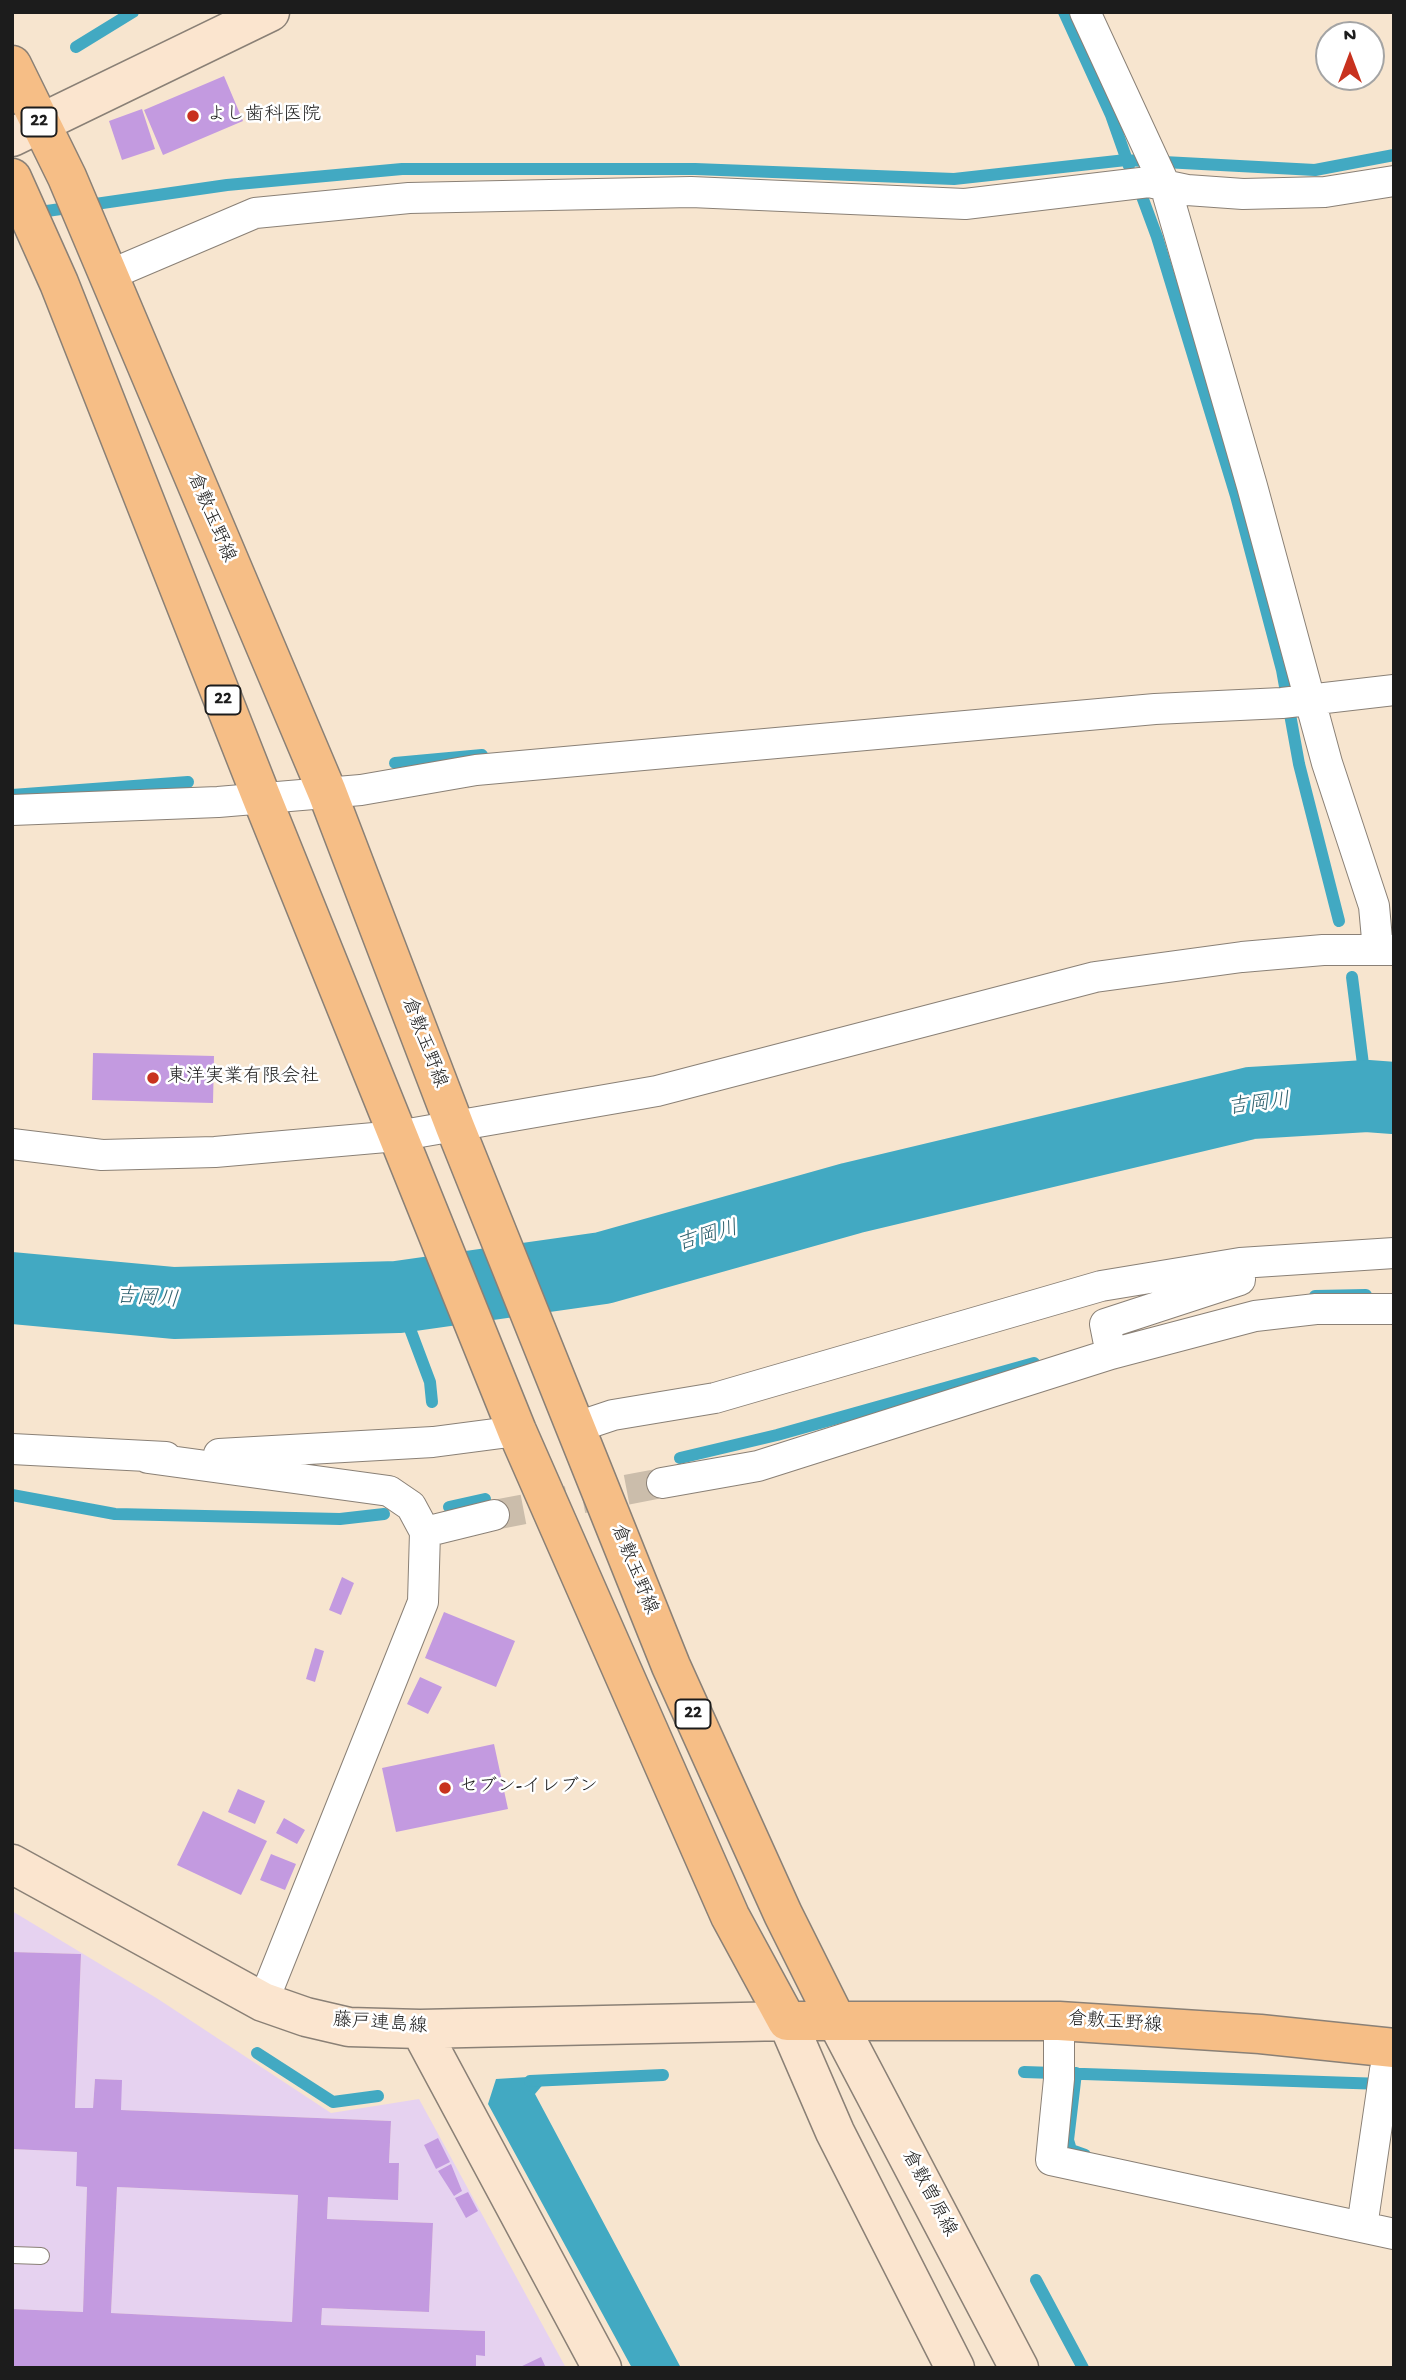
<!DOCTYPE html>
<html>
<head>
<meta charset="utf-8">
<style>
  body { margin:0 }
  #map { position:relative; width:1406px; height:2380px; overflow:hidden; background:#f7e5cf; font-family:"Gochi Hand",sans-serif }
  canvas { display:block }
  .frame { position:absolute; inset:0; border:14px solid #1c1c1c; pointer-events:none }
  .north { position:absolute; left:1315px; top:21px; width:70px; height:70px; box-sizing:border-box; background:#fff; border:2px solid #a4a4a4; border-radius:50%; rotate:0deg; font-size:19px; font-weight:700; line-height:28px; text-align:center; color:#1c1c1c }
  .north::after { content:''; display:block; margin:auto; width:24px; height:32px; background:#c8321e; clip-path:polygon(50% 0,100% 100%,50% 72%,0 100%) }
</style>
</head>
<body>
<div id="map">
<canvas width="1406" height="2380"></canvas>
<div class="frame"></div>
<div class="north">N</div>
</div>
<script>
const ctx = document.querySelector('canvas').getContext('2d');
ctx.lineJoin = 'round';
function fillPath(path, color) { ctx.fillStyle = color; ctx.fill(path, 'evenodd'); }
const shape = rows => new Path2D(rows.map(r => 'M' + r).join(''));
function strokePath(path, color, width, dash) { ctx.strokeStyle = color; ctx.lineWidth = width; ctx.lineCap = dash ? 'butt' : 'round'; ctx.setLineDash(dash || []); ctx.stroke(path); }
function write(font, color, halo, rows, align = 'center') {
  ctx.font = font + ' "Gochi Hand","Klee One",sans-serif'; ctx.lineWidth = 5; ctx.setLineDash([]); ctx.textBaseline = 'middle'; ctx.strokeStyle = halo; ctx.fillStyle = color; for (const [text, x, y, turn = 0] of rows) {
    ctx.save(); ctx.translate(x, y); ctx.rotate((+turn || 0) * Math.PI / 180); ctx.textAlign = isNaN(turn) ? turn : align; if (halo) ctx.strokeText(text, 0, 0); ctx.fillText(text, 0, 0); ctx.restore();
  }
}
fillPath(shape([
  [12,1911,158,1999,331,2113,419,2099,566,2368,476,2368,476,2355,485,2355,485,2331,321,2325,322,2308,429,2312,433,2223,327,2219,328,2197,398,2199,399,2164,389,2163,391,2121,121,2110,121,2080,95,2079,93,2108,75,2108,81,1954,12,1952],
  [12,2149,77,2152,87,2187,83,2312,12,2309],
  [117,2187,298,2195,292,2322,111,2313]
]), '#e6d2f0');
fillPath(shape([
  [544,2076,545,2082,535,2094,681,2368,632,2368,488,2104,496,2079]
]), '#42a9c2');
strokePath(shape([
  [1064,12,1111,115,1129,166],
  [76,47,133,12],
  [1137,183,1157,237,1236,496,1282,670,1299,764,1339,921],
  [33,213,227,185,402,169,695,169,954,179,1126,160,1315,170,1394,155],
  [395,763,482,755],
  [12,795,188,782],
  [1352,977,1367,1096],
  [1315,1296,1366,1295],
  [398,1297,430,1382,432,1402],
  [680,1458,777,1435,1034,1363],
  [12,1495,115,1514,340,1519,384,1514],
  [449,1507,485,1499],
  [257,2053,333,2102,378,2096],
  [1024,2072,1383,2084],
  [1076,2073,1068,2140,1071,2150,1085,2155],
  [530,2081,663,2075],
  [1036,2280,1083,2368]
]), '#42a9c2', 12);
strokePath(shape([
  [12,1288,174,1303,398,1297,603,1268,852,1198,1251,1103,1367,1096,1394,1098]
]), '#42a9c2', 72);
fillPath(shape([
  [224,76,243,121,163,155,144,110],
  [142,109,155,149,122,160,109,121],
  [93,1053,214,1056,213,1103,92,1100],
  [342,1577,354,1583,341,1615,329,1610],
  [444,1612,515,1641,496,1687,425,1658],
  [315,1648,324,1651,315,1682,306,1679],
  [420,1677,442,1687,428,1714,407,1704],
  [494,1744,508,1809,396,1832,382,1768],
  [238,1789,265,1801,255,1824,228,1812],
  [203,1811,267,1841,241,1895,177,1865],
  [284,1818,305,1830,297,1844,276,1833],
  [271,1854,296,1864,285,1890,260,1880],
  [12,1952,81,1954,75,2108,93,2108,95,2079,122,2080,121,2110,391,2121,389,2163,399,2163,398,2200,328,2197,327,2219,433,2223,429,2312,322,2308,321,2325,485,2331,485,2356,476,2355,476,2368,12,2368,12,2309,83,2312,87,2187,76,2186,77,2152,12,2149],
  [117,2187,298,2195,292,2322,111,2313],
  [438,2138,450,2162,436,2169,424,2145],
  [451,2164,462,2191,454,2196,438,2171],
  [468,2192,478,2211,466,2218,455,2198],
  [541,2357,546,2368,518,2368]
]), '#c39ae0');
strokePath(shape([
  [494,1515,662,1483]
]), '#cbbdab', 30, [30, 15]);
const lane = shape([
  [12,2255,41,2256]
]);
const street = shape([
  [1085,12,1165,185,1252,486,1327,763,1374,906,1378,950],
  [107,276,255,213,409,198,691,192,965,204,1149,182,1187,190,1243,194,1325,192,1394,181],
  [12,810,218,802,361,790,476,770,1155,709,1282,703,1394,690],
  [12,1144,102,1155,215,1152,397,1136,657,1091,1095,977,1242,957,1323,950,1394,950],
  [1111,1354,1105,1324,1240,1280,1240,1267],
  [577,1427,613,1415,715,1398,1101,1286,1240,1263,1394,1253],
  [12,1449,166,1457],
  [219,1454,433,1442,517,1431],
  [148,1458,389,1491,411,1506,425,1532,423,1602,263,2002],
  [662,1483,758,1466,1111,1354,1255,1316,1316,1309,1394,1309],
  [425,1532,494,1515],
  [1059,2021,1059,2079,1051,2160,1394,2234],
  [1362,2227,1385,2070]
]);
const secondary = shape([
  [12,137,270,12],
  [12,1864,263,2002,306,2017,349,2027,420,2029,787,2021,835,2132,955,2368],
  [836,2020,1019,2368],
  [420,2029,602,2368]
]);
const primary = shape([
  [12,65,67,177,327,792,455,1127,671,1666,783,1914,836,2020],
  [12,178,59,283,261,796,517,1431,730,1916,787,2021,1059,2021,1260,2034,1394,2048]
]);
strokePath(lane, '#8a8076', 18);
strokePath(street, '#8a8076', 32);
strokePath(secondary, '#8a8076', 41);
strokePath(primary, '#8a8076', 41);
strokePath(lane, '#fff', 16);
strokePath(street, '#fff', 30);
strokePath(secondary, '#fbe5cf', 38);
strokePath(primary, '#f6be86', 38);
for (const [x, y, r, color] of [
  [193,116,7,"#c8321e"],
  [153,1078,7,"#c8321e"],
  [445,1788,7,"#c8321e"]
]) { const dot = new Path2D(); dot.arc(x, y, r, 0, 2 * Math.PI); ctx.fillStyle = color; ctx.fill(dot); strokePath(dot, '#fff', 2.5); }
for (const [x, y, w] of [
  [39,122,35],
  [223,700,35],
  [693,1714,35]
]) { const box = new Path2D(); box.roundRect(x - w / 2, y - 14.5, w, 29, 5); ctx.fillStyle = '#fff'; ctx.fill(box); strokePath(box, '#1c1c1c', 2); }
write('bold 18px', '#1c1c1c', null, [
  ["22",39,122],
  ["22",223,700],
  ["22",693,1714]
]);
write('19px', '#1c1c1c', '#fff', [
  ["よし歯科医院",207,116],
  ["東洋実業有限会社",167,1078],
  ["セブン-イレブン",459,1788]
], 'left');
write('19px', '#1c1c1c', '#fff', [
  ["倉敷玉野線",210,518,67],
  ["倉敷玉野線",423,1043,69],
  ["倉敷玉野線",633,1570,68],
  ["倉敷玉野線",1115,2024,4],
  ["藤戸連島線",380,2025,4],
  ["倉敷曽原線",928,2194,62]
]);
write('italic 21px', '#2f626f', '#fff', [
  ["吉岡川",1259,1106,-7],
  ["吉岡川",708,1238,-16],
  ["吉岡川",147,1300,4]
]);
</script>
</body>
</html>
